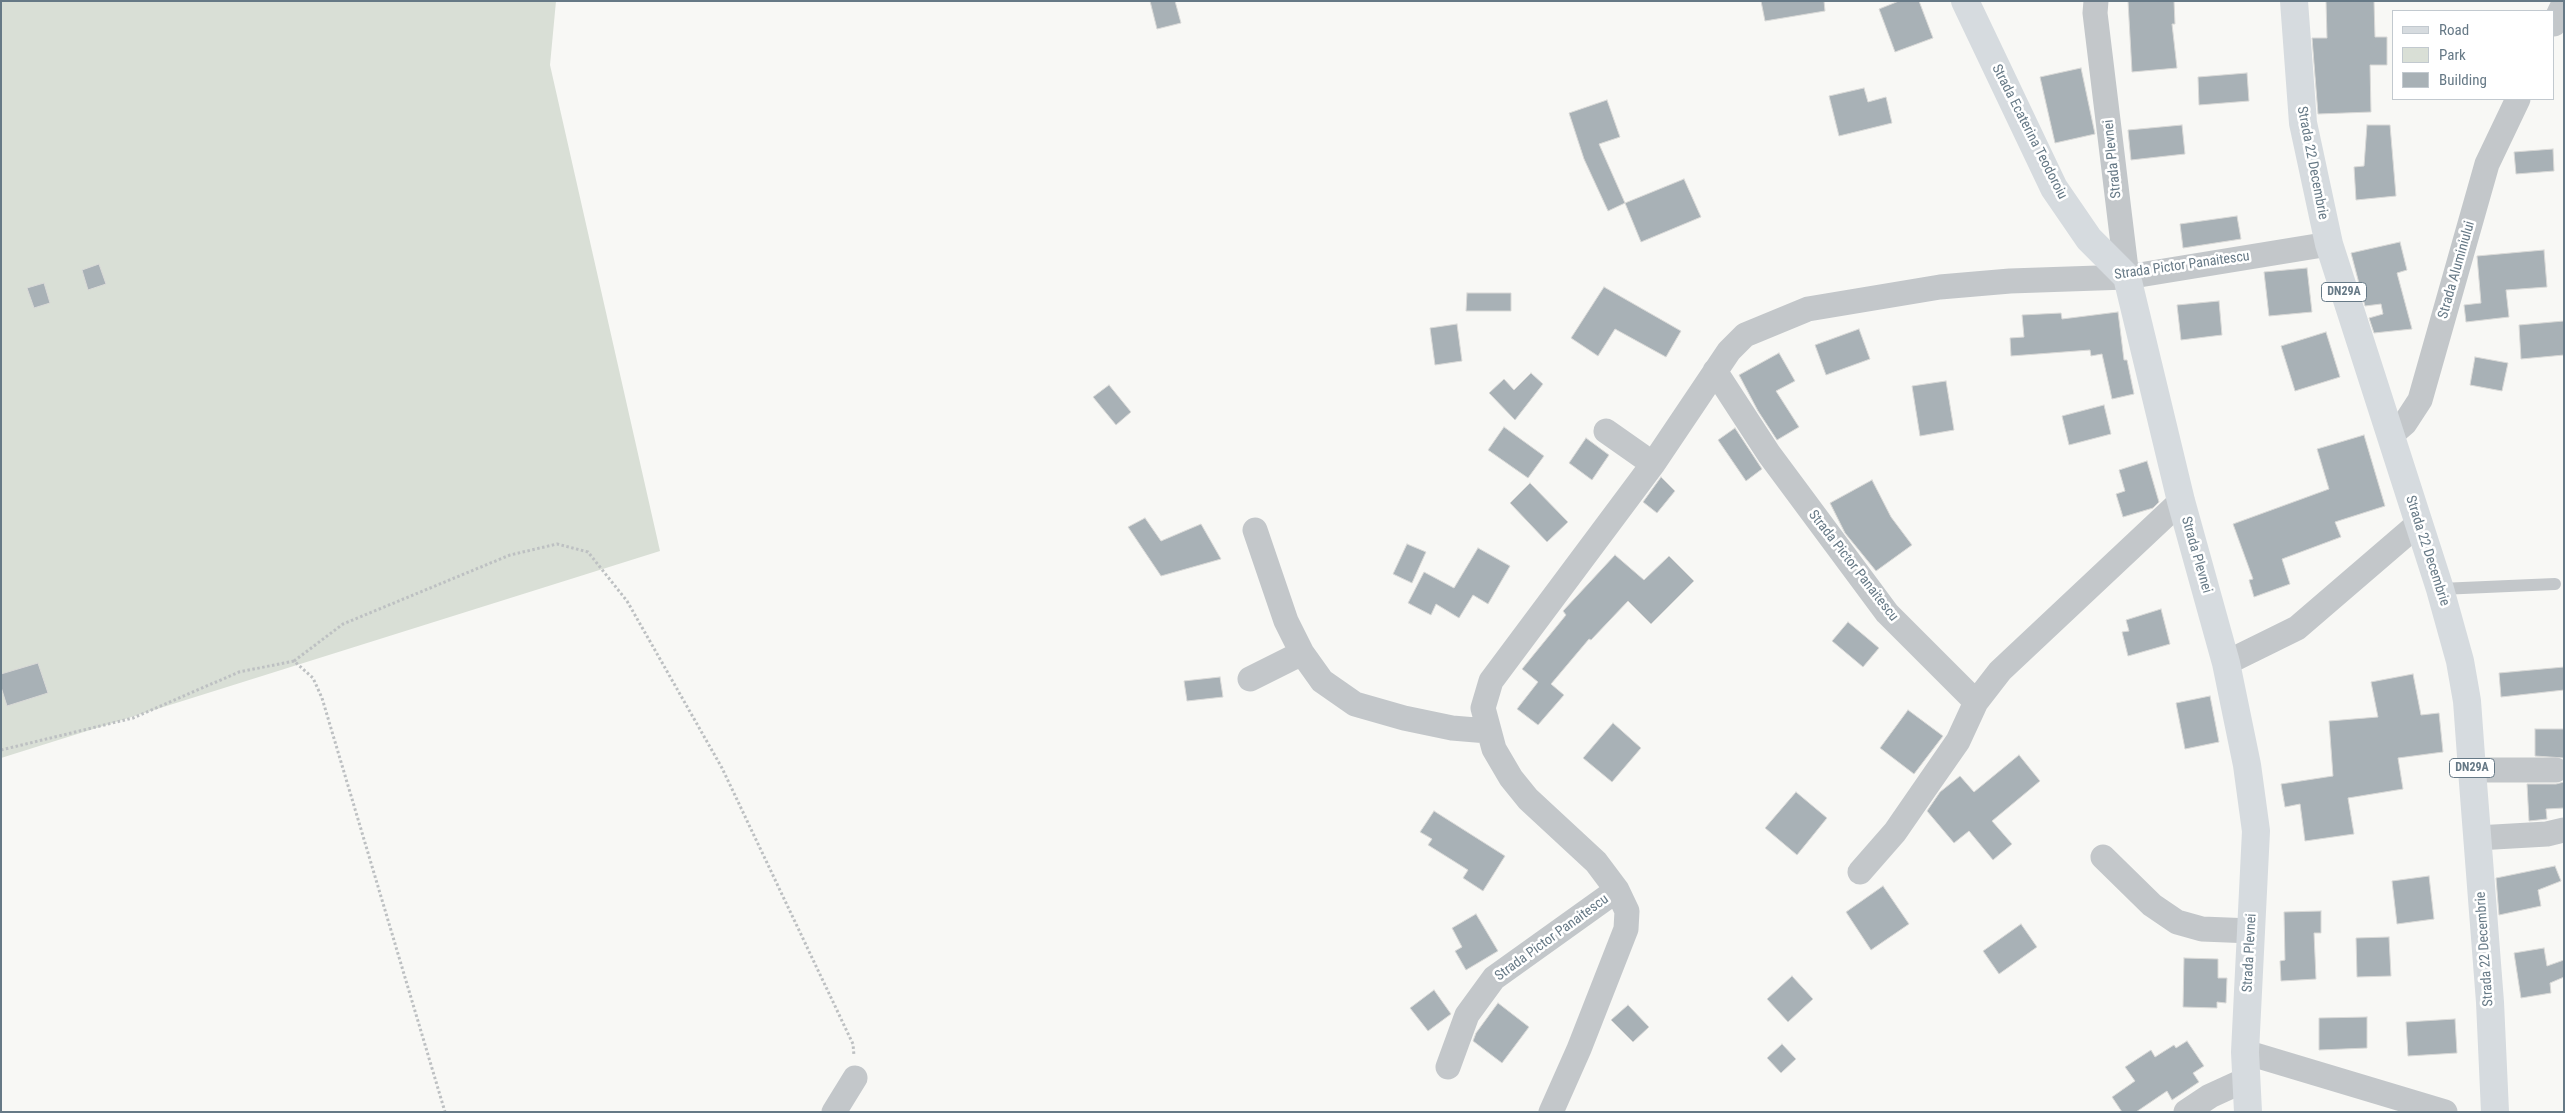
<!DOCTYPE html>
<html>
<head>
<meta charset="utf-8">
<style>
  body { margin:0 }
  #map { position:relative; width:2565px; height:1113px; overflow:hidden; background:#f8f8f5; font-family:"Roboto Condensed",sans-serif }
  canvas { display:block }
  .frame { position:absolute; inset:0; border:2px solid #667986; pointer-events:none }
  .legend { position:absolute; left:2392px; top:10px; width:162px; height:90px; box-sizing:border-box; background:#fff; border:1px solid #c2c9cf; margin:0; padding:6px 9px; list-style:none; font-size:15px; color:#667986 }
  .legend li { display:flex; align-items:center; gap:10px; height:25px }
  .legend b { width:25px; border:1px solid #c2c9cf }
</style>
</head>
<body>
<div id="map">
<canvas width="2565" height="1113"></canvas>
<div class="frame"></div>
<ul class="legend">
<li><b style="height:6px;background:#d6dbdf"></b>Road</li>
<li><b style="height:14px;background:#d9dfd6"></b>Park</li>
<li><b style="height:14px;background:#a8b1b6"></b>Building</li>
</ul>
</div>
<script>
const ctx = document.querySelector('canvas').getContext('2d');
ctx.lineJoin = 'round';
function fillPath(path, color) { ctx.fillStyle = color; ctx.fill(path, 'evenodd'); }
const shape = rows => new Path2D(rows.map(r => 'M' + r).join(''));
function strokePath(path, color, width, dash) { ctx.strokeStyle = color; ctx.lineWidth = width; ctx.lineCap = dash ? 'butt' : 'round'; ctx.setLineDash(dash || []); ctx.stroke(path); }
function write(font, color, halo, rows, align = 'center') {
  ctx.font = font + ' "Roboto Condensed",sans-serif'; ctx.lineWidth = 5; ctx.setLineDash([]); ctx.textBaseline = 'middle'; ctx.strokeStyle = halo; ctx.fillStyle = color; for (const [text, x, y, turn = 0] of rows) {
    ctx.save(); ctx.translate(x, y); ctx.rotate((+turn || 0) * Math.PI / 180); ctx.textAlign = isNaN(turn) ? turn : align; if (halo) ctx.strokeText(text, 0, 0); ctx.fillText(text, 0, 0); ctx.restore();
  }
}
fillPath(shape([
  [1,1,556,1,550,65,660,551,1,758]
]), '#d9dfd6');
const building = shape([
  [1150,1,1175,1,1181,23,1157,29,1150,1],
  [1761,1,1824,1,1825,11,1765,21,1761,1],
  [1899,1,1919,1,1933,38,1895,52,1879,9,1899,1],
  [2128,1,2174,1,2175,24,2172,24,2177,68,2132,72,2128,1],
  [2326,1,2374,1,2375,37,2387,37,2387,65,2370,65,2371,112,2318,114,2312,38,2327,38,2326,1],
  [2081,68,2095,134,2055,143,2040,77,2081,68],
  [2247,73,2249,101,2199,105,2198,77,2247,73],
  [1864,88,1868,102,1886,97,1892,123,1839,136,1829,96,1864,88],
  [1607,100,1620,137,1599,144,1625,203,1608,211,1584,159,1569,113,1607,100],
  [2182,125,2185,154,2131,160,2128,130,2182,125],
  [2367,125,2390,125,2396,196,2356,200,2354,167,2364,166,2367,125],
  [2553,149,2554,171,2516,174,2514,152,2553,149],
  [1684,179,1701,217,1641,242,1625,203,1684,179],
  [2237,216,2241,239,2183,248,2180,224,2237,216],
  [2400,242,2407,270,2397,273,2412,329,2374,333,2369,318,2383,314,2381,304,2365,306,2351,253,2400,242],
  [2544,250,2547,287,2506,290,2509,317,2466,322,2464,305,2481,303,2477,256,2544,250],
  [99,264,106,284,88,290,82,270,99,264],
  [2307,268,2312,312,2269,316,2264,272,2307,268],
  [44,283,50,303,34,308,27,288,44,283],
  [1604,287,1681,331,1666,357,1615,329,1598,356,1571,338,1604,287],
  [1467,293,1511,293,1511,311,1466,311,1467,293],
  [2219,301,2222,335,2181,340,2177,305,2219,301],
  [2118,312,2124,360,2127,360,2134,394,2112,399,2102,354,2091,356,2090,350,2011,356,2010,338,2024,337,2022,315,2061,313,2062,319,2118,312],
  [2564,321,2564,355,2521,359,2519,325,2564,321],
  [1457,324,1462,361,1435,365,1430,328,1457,324],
  [1859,329,1870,359,1826,375,1815,345,1859,329],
  [2326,332,2340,377,2295,391,2281,346,2326,332],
  [1779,353,1795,381,1776,391,1799,427,1777,440,1758,411,1739,375,1779,353],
  [2475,357,2508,363,2502,391,2470,385,2475,357],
  [1531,373,1543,384,1515,420,1489,393,1504,379,1514,390,1531,373],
  [1946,381,1954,430,1920,436,1912,386,1946,381],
  [1109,385,1131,412,1116,425,1093,397,1109,385],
  [2104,405,2111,434,2069,445,2062,416,2104,405],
  [1504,427,1544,456,1528,478,1488,450,1504,427],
  [1735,428,1762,469,1746,481,1718,440,1735,428],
  [2364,435,2385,506,2335,522,2341,537,2282,559,2290,584,2254,597,2249,580,2253,579,2233,524,2329,489,2317,449,2364,435],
  [1586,438,1609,455,1592,480,1569,463,1586,438],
  [2147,461,2159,502,2153,508,2123,517,2116,494,2125,491,2119,470,2147,461],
  [1661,477,1675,491,1657,513,1643,502,1661,477],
  [1872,480,1891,517,1912,545,1876,571,1845,533,1830,503,1872,480],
  [1530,483,1568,522,1547,542,1510,503,1530,483],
  [1145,518,1161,541,1201,524,1221,559,1161,576,1128,527,1145,518],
  [1407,544,1426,552,1412,583,1393,574,1407,544],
  [1478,548,1510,566,1488,604,1473,595,1459,618,1436,604,1431,615,1408,603,1424,572,1454,588,1478,548],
  [1615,555,1644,580,1669,556,1694,581,1651,624,1628,601,1591,640,1589,639,1551,684,1564,695,1538,725,1517,709,1538,682,1522,669,1566,615,1563,611,1615,555],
  [2161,609,2170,644,2128,656,2122,632,2129,631,2126,620,2161,609],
  [1848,622,1879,648,1863,667,1832,641,1848,622],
  [38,663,48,693,7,706,1,687,1,674,38,663],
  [2564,667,2564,690,2501,697,2499,673,2564,667],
  [2413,674,2421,715,2439,713,2443,752,2398,758,2403,789,2348,798,2354,834,2305,841,2300,804,2285,807,2281,784,2333,776,2329,721,2378,717,2371,682,2413,674],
  [1220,677,1223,697,1187,701,1184,681,1220,677],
  [2210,696,2219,742,2185,749,2176,703,2210,696],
  [1908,710,1943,736,1914,774,1880,748,1908,710],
  [1613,723,1641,748,1612,782,1583,758,1613,723],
  [2535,729,2564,729,2564,758,2535,756,2535,729],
  [2019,755,2040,781,1992,821,2012,844,1993,860,1969,831,1954,843,1927,811,1940,792,1960,776,1974,792,2019,755],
  [2564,782,2564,808,2546,809,2547,819,2529,821,2527,784,2556,784,2564,782],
  [1796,792,1827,818,1797,855,1765,828,1796,792],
  [1434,811,1505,856,1483,891,1463,878,1468,870,1428,845,1432,839,1420,832,1434,811],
  [2555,866,2561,881,2538,890,2541,906,2499,915,2496,878,2555,866],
  [2429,876,2434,919,2397,924,2392,881,2429,876],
  [1883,886,1909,924,1871,950,1846,912,1883,886],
  [2321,911,2321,933,2314,933,2316,979,2281,981,2280,961,2285,960,2284,912,2321,911],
  [1476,914,1498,951,1466,970,1455,951,1462,947,1452,928,1476,914],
  [2021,924,2037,947,1999,974,1983,951,2021,924],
  [2389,937,2391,976,2357,977,2356,938,2389,937],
  [2544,948,2547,966,2564,960,2564,977,2550,983,2551,993,2521,998,2514,953,2544,948],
  [2184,958,2218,959,2218,978,2227,978,2226,1003,2217,1002,2217,1008,2183,1007,2184,958],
  [1792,976,1813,999,1788,1022,1767,999,1792,976],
  [1434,990,1451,1014,1428,1031,1410,1008,1434,990],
  [1498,1003,1529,1027,1502,1063,1473,1041,1476,1033,1498,1003],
  [1628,1005,1649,1027,1633,1042,1611,1020,1628,1005],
  [2367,1017,2367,1048,2319,1050,2319,1018,2367,1017],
  [2455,1019,2457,1053,2408,1056,2406,1022,2455,1019],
  [2187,1041,2204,1066,2193,1073,2199,1082,2172,1100,2167,1091,2136,1112,2122,1112,2112,1097,2135,1081,2125,1067,2151,1050,2155,1057,2174,1045,2176,1048,2187,1041],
  [1782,1044,1796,1059,1781,1073,1767,1058,1782,1044]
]);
fillPath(building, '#a8b1b6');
strokePath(building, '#d9d9d7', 1);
strokePath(shape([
  [294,661,343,624,510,555,557,544,588,552,627,601,722,768,853,1044,854,1056],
  [1,750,133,718,239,672,294,661,313,678,322,698,445,1112]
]), '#bdc0c2', 3, [2.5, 2.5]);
strokePath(shape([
  [2440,589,2555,584]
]), '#c3c7ca', 12);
strokePath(shape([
  [2096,1,2095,13,2127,277],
  [2554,24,2564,3],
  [1715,371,1769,454,1887,613,1976,702],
  [1606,431,1653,464],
  [2390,436,2405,423,2420,400,2487,164,2518,99],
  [1255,530,1286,621,1302,653,1322,681,1355,704,1404,718,1452,728,1488,731],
  [2226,663,2297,628,2418,524],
  [1250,679,1302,653],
  [2472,770,2556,770],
  [2477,838,2547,834,2564,830],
  [2103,857,2152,905,2177,922,2202,929,2252,931],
  [1860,872,1895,832,1924,790,1958,741,1976,702,2000,671,2181,501],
  [2245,1052,2445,1112],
  [1448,1067,1467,1015,1494,978,1617,890],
  [834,1112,855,1078],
  [1551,1112,1579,1049,1617,952,1626,929,1627,911,1617,890,1596,862,1528,799,1511,778,1494,749,1483,708,1491,681,1653,464,1729,351,1745,335,1808,309,1940,287,2010,281,2127,277,2329,244],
  [2186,1112,2210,1096,2245,1080]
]), '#c3c7ca', 25);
strokePath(shape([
  [1965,1,2054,188,2089,239,2127,277,2181,501,2226,663,2247,765,2256,831,2245,1052,2248,1112]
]), '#d6dbdf', 28);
strokePath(shape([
  [2294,1,2303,123,2329,244,2440,589,2460,661,2467,701,2472,770,2490,1002,2495,1112]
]), '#d6dbdf', 28);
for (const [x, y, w] of [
  [2344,292,45],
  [2472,768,45]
]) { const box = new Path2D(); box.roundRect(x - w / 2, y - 9.5, w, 19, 4); ctx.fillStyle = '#fff'; ctx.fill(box); strokePath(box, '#667986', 1); }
write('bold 12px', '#667986', null, [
  ["DN29A",2344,292],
  ["DN29A",2472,768]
]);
write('14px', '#667986', '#fff', [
  ["Strada Ecaterina Teodoroiu",2029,132,63],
  ["Strada Plevnei",2113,159,-96],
  ["Strada 22 Decembrie",2312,163,79],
  ["Strada Pictor Panaitescu",2182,266,-8],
  ["Strada Aluminiului",2457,270,-74],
  ["Strada 22 Decembrie",2427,551,72],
  ["Strada Plevnei",2196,555,74],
  ["Strada Pictor Panaitescu",1853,566,52],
  ["Strada Pictor Panaitescu",1552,938,-36],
  ["Strada 22 Decembrie",2485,949,-94],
  ["Strada Plevnei",2250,953,-87]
]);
</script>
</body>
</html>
